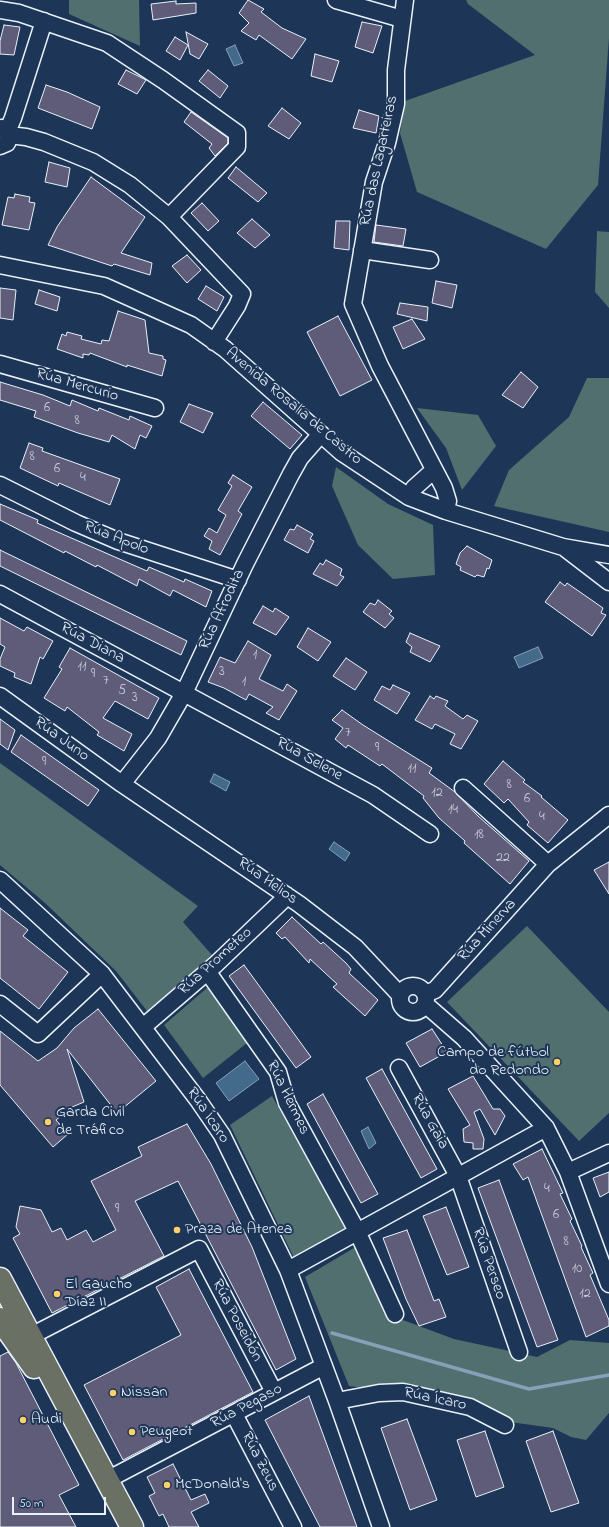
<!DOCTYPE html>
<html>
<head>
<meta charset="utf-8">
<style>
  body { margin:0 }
  #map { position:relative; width:609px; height:1527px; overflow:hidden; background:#1d3557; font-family:"Indie Flower",sans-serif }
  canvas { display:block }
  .scale { position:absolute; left:12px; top:1497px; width:94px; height:18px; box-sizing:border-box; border:2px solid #e8f1f8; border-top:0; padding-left:5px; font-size:12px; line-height:14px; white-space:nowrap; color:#e8f1f8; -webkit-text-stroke:3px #1d3557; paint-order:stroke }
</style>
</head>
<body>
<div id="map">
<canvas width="609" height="1527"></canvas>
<div class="scale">50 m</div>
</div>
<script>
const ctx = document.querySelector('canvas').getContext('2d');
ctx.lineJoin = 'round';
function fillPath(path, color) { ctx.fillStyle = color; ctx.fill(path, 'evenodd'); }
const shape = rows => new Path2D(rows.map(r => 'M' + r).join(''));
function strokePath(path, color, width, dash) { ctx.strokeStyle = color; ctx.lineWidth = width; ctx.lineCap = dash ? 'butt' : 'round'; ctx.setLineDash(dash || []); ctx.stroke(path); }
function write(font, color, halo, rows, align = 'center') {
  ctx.font = font + ' "Indie Flower",sans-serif'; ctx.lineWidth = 4; ctx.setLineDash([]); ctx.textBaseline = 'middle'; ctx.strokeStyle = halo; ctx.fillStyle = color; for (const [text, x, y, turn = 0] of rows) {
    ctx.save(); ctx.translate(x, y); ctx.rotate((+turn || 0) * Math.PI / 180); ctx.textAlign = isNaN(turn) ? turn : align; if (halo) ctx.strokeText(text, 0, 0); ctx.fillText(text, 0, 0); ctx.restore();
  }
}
fillPath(shape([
  [69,0,139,0,140,46,69,14],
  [466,0,609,0,609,38,598,185,546,249,417,192,400,133,405,101,535,55,468,4],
  [597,231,609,232,609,308,595,292],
  [587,378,609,378,609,532,494,506,509,470,569,417],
  [417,408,478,415,496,446,462,490,446,448],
  [336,467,388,504,433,525,435,575,393,579,358,545,332,486],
  [0,763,198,906,183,922,212,955,147,1011,116,971,45,903,0,865],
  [527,926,609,1012,609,1113,579,1141,447,1002],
  [208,987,247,1043,203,1078,164,1025],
  [272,1096,346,1227,294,1258,230,1125],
  [359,1245,384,1313,454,1339,537,1357,570,1340,609,1343,609,1413,586,1440,571,1437,553,1428,510,1422,499,1412,473,1399,391,1385,365,1388,349,1386,305,1277]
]), '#506f6e');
const water = shape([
  [235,45,243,63,234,66,226,49,235,45],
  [538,647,543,658,519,668,514,657,538,647],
  [214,774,230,782,226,791,210,782,214,774],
  [334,842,350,853,345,861,329,849,334,842],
  [245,1061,259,1079,229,1101,216,1083,245,1061],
  [368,1127,376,1143,369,1149,361,1131,368,1127]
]);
fillPath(water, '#436a8b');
strokePath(water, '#85a0b7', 1);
strokePath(shape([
  [332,1333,529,1389,609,1375]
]), '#85a0b7', 3.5);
const building = shape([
  [248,0,264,9,261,12,282,28,306,39,292,59,259,35,256,40,241,31,249,23,239,13,248,0],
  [176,1,176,4,196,3,196,13,153,20,151,4,176,1],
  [362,22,382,26,373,53,355,47,362,22],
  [4,25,20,27,14,55,0,54,0,41,4,25],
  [186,32,208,44,199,59,190,54,186,32],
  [175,37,188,45,180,60,166,51,175,37],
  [315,54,339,61,332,82,311,76,315,54],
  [126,70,146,80,137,94,118,84,126,70],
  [208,70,228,86,220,98,199,81,208,70],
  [46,85,67,92,100,107,92,129,38,108,46,85],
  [282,108,301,123,289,139,268,126,282,108],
  [359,110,379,116,376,133,353,128,359,110],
  [191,112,228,138,228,143,215,156,209,148,212,144,184,122,191,112],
  [49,162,70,168,67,187,45,182,49,162],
  [236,167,267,193,258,202,228,178,236,167],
  [91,177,145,217,121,253,152,263,150,275,114,264,112,266,48,245,57,227,91,177],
  [15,194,30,197,29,202,35,203,29,230,2,225,8,197,14,198,15,194],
  [202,203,219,221,208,231,191,213,202,203],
  [252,219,270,235,255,248,237,233,252,219],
  [336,221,350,221,349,250,334,248,336,221],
  [376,225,406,229,403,246,374,242,376,225],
  [187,255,201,270,187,283,172,266,187,255],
  [436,281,457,285,452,308,432,303,436,281],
  [206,286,224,297,217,311,198,299,206,286],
  [0,288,16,290,13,320,0,318,0,288],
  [39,290,60,297,57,311,35,304,39,290],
  [400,303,428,307,427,321,397,314,400,303],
  [118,311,145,320,149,353,163,356,163,359,166,360,162,376,127,365,127,367,90,353,89,355,83,354,83,358,57,349,62,334,66,336,67,332,82,336,81,339,101,344,102,340,109,341,118,311],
  [338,316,372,380,340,396,307,332,338,316],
  [412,319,425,339,403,349,393,327,412,319],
  [521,372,538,387,523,408,502,395,521,372],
  [0,382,43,395,70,406,72,400,98,411,99,408,129,420,130,416,152,426,146,438,140,435,135,449,112,435,109,442,78,433,34,417,36,411,0,400,0,382],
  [263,402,302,435,290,449,251,416,263,402],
  [189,404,213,413,203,433,180,422,189,404],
  [29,443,43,448,42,451,120,479,110,505,59,483,58,486,20,468,29,443],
  [233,475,252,487,238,511,242,514,220,555,209,549,212,541,204,536,209,528,217,533,226,515,218,510,232,486,228,483,233,475],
  [0,504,38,520,37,523,147,571,149,567,184,582,185,579,212,591,206,607,173,590,170,596,139,579,137,586,97,565,96,567,65,551,64,553,0,520,0,504],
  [297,525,313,534,310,539,314,541,308,553,284,540,290,529,294,530,297,525],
  [467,546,492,560,489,569,487,568,484,577,477,575,475,577,460,570,461,567,456,564,460,553,467,546],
  [0,550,187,641,181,655,0,566,0,550],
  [326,560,342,569,340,575,344,577,337,586,313,574,320,563,323,565,326,560],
  [560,582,565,586,567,583,603,608,601,613,606,615,592,636,545,602,560,582],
  [378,600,392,611,389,614,394,618,385,628,363,612,370,603,375,605,378,600],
  [263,606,273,612,275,608,289,617,276,635,253,623,263,606],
  [0,618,24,631,27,627,53,641,43,659,40,657,31,684,14,677,15,673,0,666,0,659,5,647,0,644,0,618],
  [308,628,331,642,318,661,297,647,308,628],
  [410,633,440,646,430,662,410,652,412,647,406,642,410,633],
  [248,641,271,655,259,679,283,691,287,684,297,691,279,720,266,713,273,707,249,694,246,700,224,688,208,682,220,657,235,663,248,641],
  [70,648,159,698,148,719,115,701,103,718,132,734,124,751,97,735,99,732,67,707,65,711,44,698,62,669,59,667,70,648],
  [346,658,367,672,355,690,333,676,346,658],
  [393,685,410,693,397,714,374,700,382,686,390,690,393,685],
  [430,696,434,699,436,696,448,701,445,706,463,719,467,715,478,721,461,749,450,744,455,734,435,724,432,729,415,720,430,696],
  [342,710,363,725,432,768,429,773,455,792,478,816,529,861,510,884,464,843,465,841,439,818,423,798,424,796,382,764,380,766,348,745,346,748,335,739,343,728,332,720,342,710],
  [0,719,15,730,8,750,0,744,0,719],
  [21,735,99,790,88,806,11,752,21,735],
  [503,761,525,780,523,782,542,796,541,797,568,820,548,843,527,825,529,822,508,799,504,803,484,784,503,761],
  [609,862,609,894,594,870,609,862],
  [0,908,28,930,23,936,68,972,39,1009,0,978,0,908],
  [292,917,321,944,323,942,346,963,351,969,349,973,378,1000,365,1016,333,987,337,984,310,959,309,963,285,937,282,939,276,933,292,917],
  [244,965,311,1057,296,1068,229,976,244,965],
  [98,1009,156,1081,117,1113,67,1049,84,1102,72,1107,56,1120,68,1134,53,1147,0,1085,0,1031,38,1061,57,1048,74,1028,98,1009],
  [432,1029,447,1052,420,1067,406,1043,432,1029],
  [382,1069,437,1169,421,1178,366,1078,382,1069],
  [473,1076,493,1109,500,1109,505,1116,495,1135,480,1109,474,1112,484,1139,483,1149,473,1149,473,1143,464,1142,463,1129,470,1125,448,1089,473,1076],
  [323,1094,378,1194,361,1203,307,1104,323,1094],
  [187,1124,211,1164,252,1247,296,1359,276,1370,178,1181,135,1201,164,1256,52,1313,13,1238,20,1234,16,1227,20,1206,41,1210,52,1232,61,1228,67,1240,86,1230,93,1242,116,1230,91,1181,142,1156,138,1147,187,1124],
  [542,1149,563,1193,560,1194,572,1219,570,1221,582,1246,581,1247,593,1273,590,1275,609,1320,609,1326,586,1337,528,1177,523,1180,513,1164,542,1149],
  [609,1172,609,1192,600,1197,593,1178,609,1172],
  [499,1180,558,1340,537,1347,478,1188,499,1180],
  [446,1207,469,1267,447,1275,423,1216,446,1207],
  [407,1230,434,1301,439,1299,446,1317,419,1326,406,1299,383,1238,407,1230],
  [189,1269,253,1392,123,1460,84,1385,181,1335,156,1287,189,1269],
  [8,1352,16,1363,79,1485,59,1495,76,1527,0,1527,0,1356,8,1352],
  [309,1396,357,1527,320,1527,265,1420,309,1396],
  [407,1419,437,1500,410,1510,381,1428,407,1419],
  [485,1431,504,1487,476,1497,457,1440,485,1431],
  [553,1431,579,1503,551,1512,526,1441,553,1431],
  [173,1464,191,1500,205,1494,209,1503,191,1512,199,1527,169,1527,163,1514,159,1516,149,1496,155,1493,147,1477,173,1464]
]);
fillPath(building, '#5f5c79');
strokePath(building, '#e8f1f8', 1);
const minor = shape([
  [336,0,402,19],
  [405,0,396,70,396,104,387,143,374,182,353,304,380,366,444,488,448,501,446,511],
  [0,10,19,13,107,43,163,80,237,133,237,147,169,217],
  [7,132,13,118,44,21],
  [9,135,26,137,44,142,93,162,130,185,169,217,242,294,237,306,214,342],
  [0,146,7,143,9,138,7,132,2,128],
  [362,250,430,260],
  [0,265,104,286,191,325,225,349,341,452,409,497,446,511,563,547,609,555],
  [0,364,155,408],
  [0,485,76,523,118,541,238,580],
  [409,497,414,488,434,470],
  [566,549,609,582],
  [0,594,373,795,430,834],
  [0,696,122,784,299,904,355,947,400,995],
  [122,784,158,738,184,693,245,564,291,474,300,458,321,434],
  [463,788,548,864],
  [0,880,102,974,198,1100,222,1135,288,1270,337,1401,381,1527],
  [207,971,278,1072,287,1103,357,1231,395,1314],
  '400 999a13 13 0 1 1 26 0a13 13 0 1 1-26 0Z',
  [425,994,435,990,548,864,609,815],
  [0,1004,38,1034,102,974],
  [425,1004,464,1038,546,1128,568,1172,609,1284],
  [143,1027,215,965,281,902,286,895],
  [399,1068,458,1176,519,1352],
  [568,1172,609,1153],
  [288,1270,546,1128],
  [31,1336,199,1249,274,1392],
  [337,1401,379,1393,403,1392,470,1407,505,1425],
  [234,1414,293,1527],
  [107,1480,324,1366]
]);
const highway = shape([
  [0,1279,132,1527],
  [0,1319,34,1367]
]);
strokePath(minor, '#e8f1f8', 19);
strokePath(highway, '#e8f1f8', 25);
strokePath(minor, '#1d3557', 16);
strokePath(highway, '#6b7065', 22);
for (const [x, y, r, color] of [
  [557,1062,4,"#ffd166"],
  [48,1122,4,"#ffd166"],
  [177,1230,4,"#ffd166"],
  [57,1294,4,"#ffd166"],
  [113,1393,4,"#ffd166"],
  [23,1420,4,"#ffd166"],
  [132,1432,4,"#ffd166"],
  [167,1485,4,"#ffd166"]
]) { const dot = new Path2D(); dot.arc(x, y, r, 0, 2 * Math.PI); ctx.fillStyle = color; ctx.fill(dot); strokePath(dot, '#1d3557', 1.5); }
write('14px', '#c6ccd8', null, [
  ["6",47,409],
  ["8",77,422],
  ["8",32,458],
  ["6",57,470],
  ["4",83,479],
  ["1",255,656],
  ["11",82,668],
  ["3",222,673],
  ["9",93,675],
  ["7",106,682],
  ["1",244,683],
  ["5",122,692],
  ["3",135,699],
  ["7",348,734],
  ["9",377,749],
  ["9",44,763],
  ["11",412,770],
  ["8",509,786],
  ["12",437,794],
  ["6",527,800],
  ["14",453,811],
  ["4",542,818],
  ["18",479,836],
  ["22",503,859],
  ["4",547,1190],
  ["9",117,1210],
  ["6",556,1216],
  ["8",566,1243],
  ["10",577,1270],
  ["12",585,1295]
]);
write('16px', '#e8f1f8', '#1d3557', [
  ["Rúa das Lagarteiras",380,161,-78],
  ["Rúa Mercurio",77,386,16],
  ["Avenida Rosalía de Castro",293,407,40],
  ["Rúa Apolo",116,539,21],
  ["Rúa Afrodita",223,610,-65],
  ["Rúa Diana",92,644,28],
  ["Rúa Juno",61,740,36],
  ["Rúa Selene",309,760,29],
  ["Rúa Helios",267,882,35],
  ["Rúa Minerva",488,931,-48],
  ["Rúa Prometeo",216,962,-42],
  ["Rúa Hermes",287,1098,64],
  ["Rúa Ícaro",207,1116,56],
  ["Rúa Gaia",429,1122,61],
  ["Rúa Perseo",488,1264,71],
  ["Rúa Poseidón",236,1321,62],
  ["Rúa Ícaro",435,1400,12],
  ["Rúa Pegaso",247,1407,-28],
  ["Rúa Zeus",259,1462,63]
]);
write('16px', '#e8f1f8', '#1d3557', [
  ["Campo de fútbol",549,1053,"right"],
  ["do Redondo",549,1071,"right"],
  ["Garda Civil",56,1113],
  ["de Tráfico",56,1131],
  ["Praza de Atenea",185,1230],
  ["El Gaucho",65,1285],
  ["Díaz II",65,1303],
  ["Nissan",121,1393],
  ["Audi",31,1420],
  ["Peugeot",140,1432],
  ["McDonald's",175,1485]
], 'left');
</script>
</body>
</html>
